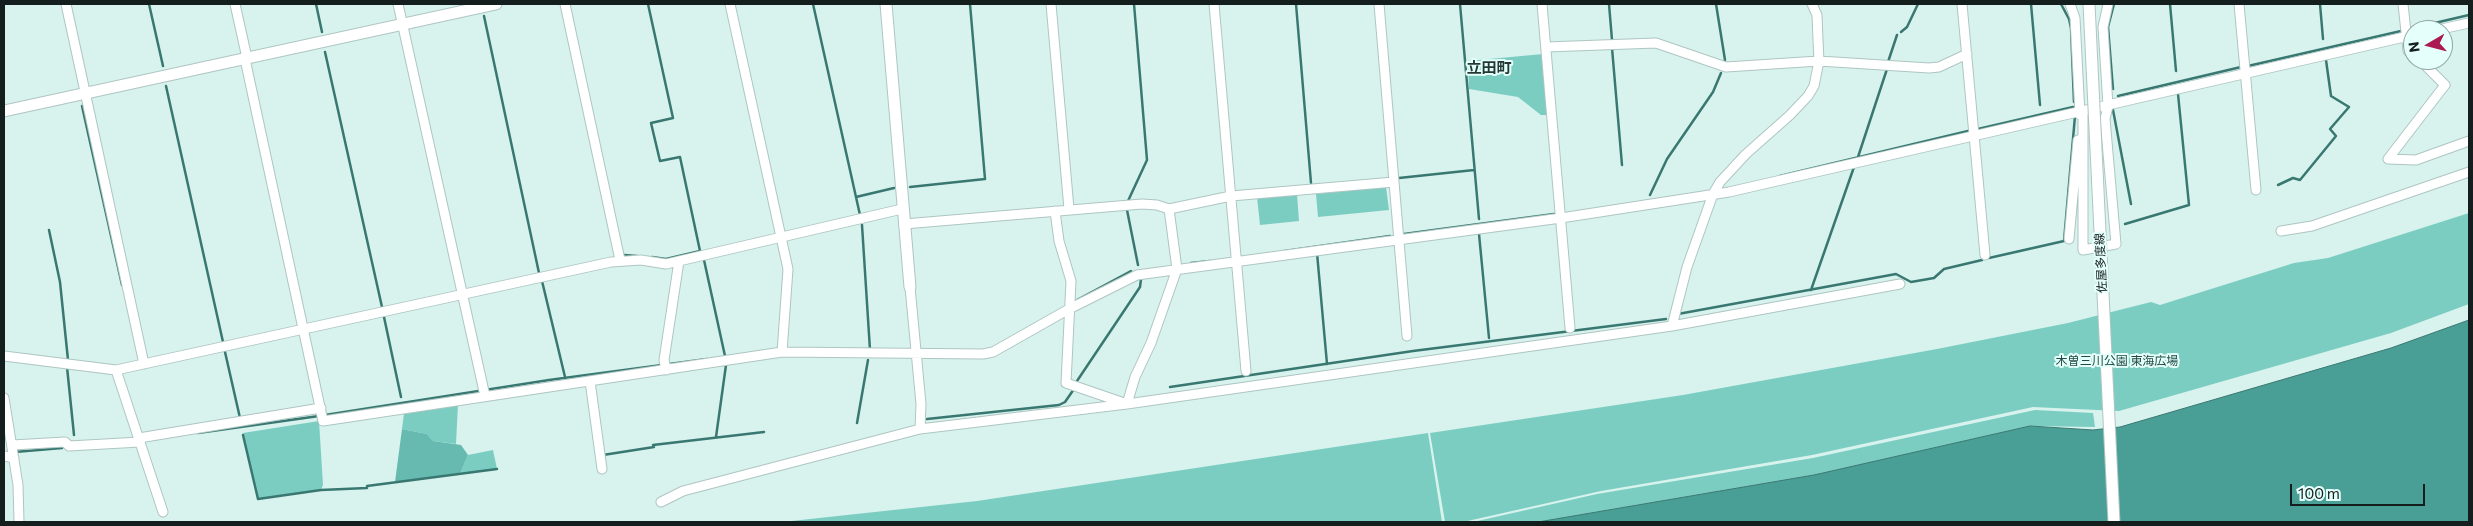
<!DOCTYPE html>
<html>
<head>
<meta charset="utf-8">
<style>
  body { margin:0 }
  #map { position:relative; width:2473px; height:526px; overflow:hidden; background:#d8f2ee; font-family:Commissioner,sans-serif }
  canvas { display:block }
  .frame { position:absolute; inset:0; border:5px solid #141e1c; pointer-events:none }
  .north { position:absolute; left:2403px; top:20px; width:50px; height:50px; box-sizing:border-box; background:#e5fffb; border:1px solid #91a5a2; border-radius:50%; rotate:262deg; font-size:14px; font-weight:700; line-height:20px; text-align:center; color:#141e1c }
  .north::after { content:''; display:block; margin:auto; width:18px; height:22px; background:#ab1a52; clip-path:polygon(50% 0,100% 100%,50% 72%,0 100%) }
  .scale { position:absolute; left:2290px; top:484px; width:135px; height:22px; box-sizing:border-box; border:2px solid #141e1c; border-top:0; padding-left:6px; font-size:15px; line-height:18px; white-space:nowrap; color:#141e1c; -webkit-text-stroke:4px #e5fffb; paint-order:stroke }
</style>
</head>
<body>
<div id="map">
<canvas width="2473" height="526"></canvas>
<div class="frame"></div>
<div class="north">N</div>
<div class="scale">100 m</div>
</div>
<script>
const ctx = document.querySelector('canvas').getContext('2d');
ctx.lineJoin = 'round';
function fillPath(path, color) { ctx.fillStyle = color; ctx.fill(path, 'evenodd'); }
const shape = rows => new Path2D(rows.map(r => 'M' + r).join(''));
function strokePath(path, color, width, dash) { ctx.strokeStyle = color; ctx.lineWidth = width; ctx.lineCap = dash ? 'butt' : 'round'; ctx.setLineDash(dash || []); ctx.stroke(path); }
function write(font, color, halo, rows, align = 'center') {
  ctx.font = font + ' Commissioner,"Noto Sans JP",sans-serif'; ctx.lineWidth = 4; ctx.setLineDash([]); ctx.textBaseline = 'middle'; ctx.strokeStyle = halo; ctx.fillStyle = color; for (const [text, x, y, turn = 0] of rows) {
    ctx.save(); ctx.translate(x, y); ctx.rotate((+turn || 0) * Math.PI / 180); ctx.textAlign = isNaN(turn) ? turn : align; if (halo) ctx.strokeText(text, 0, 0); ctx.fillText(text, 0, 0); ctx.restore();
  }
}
fillPath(shape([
  [1543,54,1549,115,1541,115,1518,97,1469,89,1468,61],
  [1386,187,1389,210,1318,217,1316,194],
  [1297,194,1299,221,1260,225,1257,197],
  [2469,213,2469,304,2391,333,2119,411,2033,407,1812,455,1601,491,1463,522,1445,522,1430,433,1683,395,1937,349,2068,323,2151,302,2160,305,2294,263,2328,258],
  [458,404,456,444,433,441,427,434,402,429,404,413],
  [2035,410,2093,413,2095,427,2030,426,1814,475,1538,522,1473,522,1597,494,1813,458],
  [319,421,323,485,321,490,258,499,243,433],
  [1428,433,1442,522,782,522,977,501],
  [493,450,497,469,460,474,468,455]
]), '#7bcdc2');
fillPath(shape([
  [402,429,427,434,433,441,461,445,468,455,460,474,395,482]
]), '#66bab0');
const water = shape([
  [2469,320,2469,522,1538,522,1814,475,2030,426,2093,430,2120,427,2391,348,2469,320]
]);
fillPath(water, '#499e95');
strokePath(water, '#397871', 1);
strokePath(shape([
  [149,4,163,66],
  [316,4,322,32],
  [648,4,673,118,651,123,660,161,680,157,700,251,666,259,652,257],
  [813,4,860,215],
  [1296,4,1311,183],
  [1460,4,1479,219],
  [1609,4,1612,40],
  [1716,4,1725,60],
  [2031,4,2040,105],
  [2061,4,2069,19,2071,28,2074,102],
  [2170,4,2176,71],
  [2320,4,2323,39],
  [484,16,539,273],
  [2409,29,2469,15],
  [1901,32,1907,27,1918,4],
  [1612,48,1622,165],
  [325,52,382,307],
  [1888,62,1897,35],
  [2248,66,2401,31],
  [166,86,223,342],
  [2113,89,2108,27,2114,4],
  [2118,96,2241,67],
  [82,106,122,285],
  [2113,110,2131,204],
  [1978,129,2073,107],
  [1858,157,1887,69],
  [1780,176,1968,131],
  [1399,178,1474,170],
  [2278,185,2293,178,2300,180,2336,136,2330,129,2349,107,2331,96,2326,60],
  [910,187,985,179,970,4],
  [1650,195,1667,159,1713,92,1721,73],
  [856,197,894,188],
  [1128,201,1147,160,1134,4],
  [1127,210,1138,265],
  [2125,224,2189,205,2178,94],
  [862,225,870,350],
  [49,230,60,282,68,360],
  [1404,234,1554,214],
  [1479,234,1489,338],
  [1285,251,1390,236],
  [1317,253,1327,364],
  [624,255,637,256],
  [1989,258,2064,241,2075,116],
  [704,260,725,356],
  [1191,263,1210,261],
  [542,281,565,377],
  [1811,290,1854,167],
  [1077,300,1131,271],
  [1678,314,1896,274,1911,282,1934,278,1944,269,1982,260],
  [384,317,401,397],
  [225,352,240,418],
  [67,367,74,435],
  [1077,381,1140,287,1141,279],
  [1170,387,1413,351,1666,319],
  [325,415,549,380,707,359],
  [927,419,1059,405,1065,402,1074,389],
  [857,423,868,360],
  [198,433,319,416],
  [243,435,258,499,321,490,367,488,367,486,497,469],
  [716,437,726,365],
  [15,452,62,448],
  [603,455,654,447,653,445,764,432]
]), '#397871', 2.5);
const street = shape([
  [66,4,144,364],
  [235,4,247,58],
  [398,4,485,396],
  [565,4,620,260],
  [730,4,788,269,782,352],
  [1051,4,1069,209],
  [1214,4,1246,371],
  [1379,4,1407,336],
  [1542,4,1570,328],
  [1962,4,1985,255],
  [2070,4,2075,18,2080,115],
  [2239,4,2256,190],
  [2403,4,2408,51,2413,55],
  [2437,30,2469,23],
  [1546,47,1656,43,1726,67,1819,61,1929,68,1939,67,1967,54],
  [245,59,323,421,782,352,983,354,993,352,1069,309,1137,275,1561,218,1729,192,2413,35],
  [2083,110,2083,250,2116,244,2105,119,2108,106,2103,27,2108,4],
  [2388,159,2445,85,2420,60],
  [2388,159,2416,160,2469,141],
  [1055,211,1059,241,1071,281,1066,383,1127,404,1135,377,1151,343,1177,269,1169,209],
  [904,224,1142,204,1157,205,1169,209,1231,196,1394,182],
  [2281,231,2312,226,2469,172],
  [2069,239,2078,140],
  [910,287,921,404,920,429],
  [1672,326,1687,267,1713,194,1720,182,1746,154,1790,115,1808,96,1814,86,1819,61,1818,40,1817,15,1812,4],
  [4,356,116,370,611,262,641,260,666,264,902,209],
  [116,370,163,512],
  [666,370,664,360,679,261],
  [590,381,602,469],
  [4,398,18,485,19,522],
  [139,438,321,408],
  [12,445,65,442,69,446,140,442],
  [4,456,14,458],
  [661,502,683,491,920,429,1127,404,1672,326,1900,284]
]);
const secondary = shape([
  [886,4,910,287],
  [4,111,496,4]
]);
strokePath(street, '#aec6c2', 11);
strokePath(secondary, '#aec6c2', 13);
strokePath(street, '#fff', 9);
strokePath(secondary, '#fff', 11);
const secondaryBridge = shape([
  [2089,4,2114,522]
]);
strokePath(secondaryBridge, '#aec6c2', 13, []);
strokePath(secondaryBridge, '#fff', 11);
write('12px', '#141e1c', '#e5fffb', [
  ["佐屋多度線",2101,263,-93]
]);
write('12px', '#234b46', '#e5fffb', [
  ["木曽三川公園 東海広場",2117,361]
]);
write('bold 15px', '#233835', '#e5fffb', [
  ["立田町",1489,68]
]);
</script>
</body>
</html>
